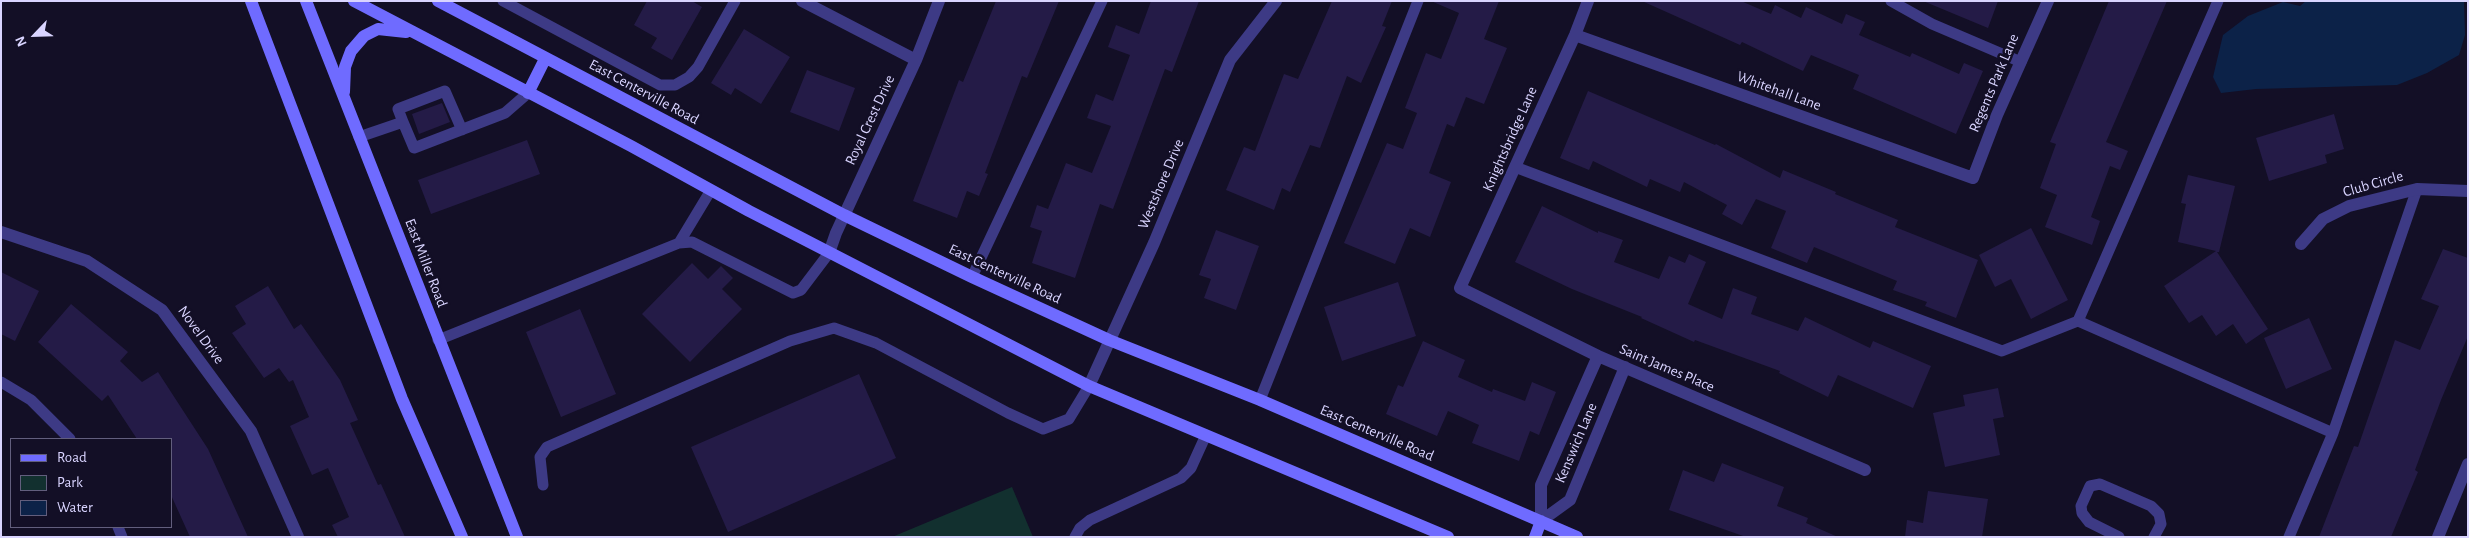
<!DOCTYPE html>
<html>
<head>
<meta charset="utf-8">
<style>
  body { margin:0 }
  #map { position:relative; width:2469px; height:538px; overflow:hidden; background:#130f26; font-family:"Alegreya Sans",sans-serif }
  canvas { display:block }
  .frame { position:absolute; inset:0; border:2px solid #d9d4ff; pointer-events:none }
  .legend { position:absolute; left:10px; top:438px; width:162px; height:90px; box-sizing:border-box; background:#130f26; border:1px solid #625e7d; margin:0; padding:6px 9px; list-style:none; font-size:15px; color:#d9d4ff }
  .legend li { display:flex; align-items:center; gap:10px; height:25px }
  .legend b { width:25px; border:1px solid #625e7d }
  .north { position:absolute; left:10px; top:10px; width:50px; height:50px; -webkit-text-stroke:4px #130f26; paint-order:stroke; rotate:246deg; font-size:14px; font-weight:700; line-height:20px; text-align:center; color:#d9d4ff }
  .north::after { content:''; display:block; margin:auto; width:18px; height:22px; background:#d9d4ff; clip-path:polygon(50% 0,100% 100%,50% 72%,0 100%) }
</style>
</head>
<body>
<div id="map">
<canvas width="2469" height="538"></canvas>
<div class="frame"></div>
<ul class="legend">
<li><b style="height:6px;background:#6f6bff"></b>Road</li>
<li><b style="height:14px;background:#12302f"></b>Park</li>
<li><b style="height:14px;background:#0c2248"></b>Water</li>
</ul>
<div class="north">N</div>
</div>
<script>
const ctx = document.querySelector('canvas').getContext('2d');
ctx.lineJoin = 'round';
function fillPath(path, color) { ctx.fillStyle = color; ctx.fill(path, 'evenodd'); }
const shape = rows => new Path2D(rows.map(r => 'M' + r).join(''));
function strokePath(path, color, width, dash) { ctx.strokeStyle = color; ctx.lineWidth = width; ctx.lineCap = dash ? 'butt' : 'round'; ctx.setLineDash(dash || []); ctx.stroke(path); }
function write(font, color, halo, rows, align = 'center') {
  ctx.font = font + ' "Alegreya Sans",sans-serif'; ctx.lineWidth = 5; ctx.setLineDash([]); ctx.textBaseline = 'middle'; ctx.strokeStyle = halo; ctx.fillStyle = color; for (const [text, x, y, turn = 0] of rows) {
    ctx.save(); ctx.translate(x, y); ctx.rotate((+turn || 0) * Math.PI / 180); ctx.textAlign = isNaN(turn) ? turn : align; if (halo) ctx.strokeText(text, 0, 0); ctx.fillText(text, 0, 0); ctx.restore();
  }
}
fillPath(shape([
  [1012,487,1033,537,892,537]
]), '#12302f');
fillPath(shape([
  [2306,1,2464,1,2465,35,2459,55,2427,73,2397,85,2256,89,2221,93,2213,77,2223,35,2248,16,2283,2,2300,6]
]), '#0c2248');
fillPath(shape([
  [647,1,692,1,702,7,672,60,651,48,657,38,634,25],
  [996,1,1059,1,1027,78,1022,76,985,173,988,174,979,196,967,191,957,218,913,201,959,80,963,82],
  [1151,1,1199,1,1172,72,1165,69,1113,209,1100,204,1075,278,1032,263,1042,231,1030,227,1037,205,1048,209,1066,163,1092,173,1111,126,1087,118,1096,94,1113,101,1130,55,1108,47,1116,25,1139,34],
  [1332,1,1392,1,1382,26,1386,27,1361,83,1347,76,1320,148,1310,145,1290,192,1282,188,1274,210,1226,190,1244,147,1255,151,1284,74,1298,79],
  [1431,1,1499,1,1484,39,1507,48,1484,104,1466,97,1454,127,1447,124,1429,173,1451,182,1430,237,1410,228,1395,264,1344,243,1387,143,1403,149,1417,113,1405,108,1426,53,1441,59,1459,13],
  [1642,1,1741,1,1771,14,1775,5,1801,18,1806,7,1842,24,1846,14,1865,22,1859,35,1910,57,1912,53,1959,74,1964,63,1983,71,1956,134,1853,89,1859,75,1811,55,1803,71,1742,42,1740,45],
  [1923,1,1998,1,1988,28],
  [2109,1,2167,1,2106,142,2128,151,2120,170,2110,166,2091,217,2100,221,2092,245,2045,227,2057,195,2040,188,2056,144,2050,142],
  [744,29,790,57,761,104,735,88,731,95,711,83],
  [807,70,855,88,839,131,790,112],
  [1588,91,1715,145,1716,144,1780,178,1783,170,1836,192,1835,194,1898,220,1895,227,1978,260,1956,318,1925,306,1927,302,1893,290,1897,281,1814,247,1807,263,1771,248,1786,211,1756,199,1742,225,1722,214,1727,205,1684,182,1680,192,1650,179,1647,187,1593,161,1589,170,1560,158],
  [442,103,450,122,419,134,412,114],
  [2334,114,2344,149,2325,155,2327,163,2269,181,2256,138],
  [527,140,540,174,431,214,418,180],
  [2188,175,2235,186,2219,252,2217,252,2268,329,2246,344,2233,324,2216,336,2202,315,2189,323,2164,286,2216,251,2178,242,2186,204,2181,203],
  [1542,206,1598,233,1598,231,1623,240,1614,262,1659,279,1669,256,1685,263,1689,254,1706,262,1688,304,1722,319,1733,288,1757,297,1751,314,1798,331,1805,317,1870,348,1873,341,1931,366,1913,408,1838,375,1828,397,1779,373,1780,371,1695,340,1694,342,1641,318,1642,317,1572,289,1515,262],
  [2031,228,2068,300,2031,319,2011,279,1995,287,1979,255],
  [1216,230,1259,246,1236,310,1204,298,1211,279,1199,275],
  [2443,249,2468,258,2468,336,2441,400,2415,470,2418,472,2391,537,2319,537,2354,446,2358,447,2395,340,2420,350,2439,306,2421,299],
  [692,263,708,279,721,266,733,278,722,289,742,309,690,362,642,314],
  [1,272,39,291,15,341,1,334],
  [1398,282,1416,336,1342,361,1324,307],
  [268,286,294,329,301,324,340,380,358,420,350,423,378,485,381,484,405,537,338,537,332,525,349,517,328,468,312,475,290,426,309,417,293,380,289,382,279,368,264,378,232,333,246,324,235,306],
  [71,304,128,352,120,361,142,382,158,372,208,449,248,537,190,537,171,495,171,439,137,439,108,395,102,401,38,342],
  [580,309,616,394,561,417,526,332],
  [2309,318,2332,369,2286,389,2264,338],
  [1423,341,1465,360,1458,377,1492,392,1493,389,1525,401,1532,382,1556,392,1539,435,1530,431,1519,461,1472,443,1479,425,1448,411,1437,436,1386,414,1398,385,1403,387],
  [859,374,896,458,728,532,691,447],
  [1998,388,2004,417,1993,419,2000,455,1945,467,1933,413,1965,406,1963,395],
  [1722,463,1784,487,1777,506,1808,518,1806,523,1838,537,1746,537,1669,510,1683,470,1714,482],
  [1928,491,1988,499,1982,537,1905,537,1907,520,1923,523]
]), '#241b47');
strokePath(shape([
  [503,1,660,85,675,85,689,77,698,67,735,1],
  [1891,1,1932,24,2021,62],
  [403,122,398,109,445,91,462,130],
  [359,137,403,122,414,148,505,113,528,93],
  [1515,167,2002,351,2078,321,2218,1],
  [679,243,711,190],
  [972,277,1102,1],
  [2078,321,2333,433],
  [438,340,679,243,692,242,793,293,801,290,829,253],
  [1,382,31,400,70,439],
  [1260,400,1418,1],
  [543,485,540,457,547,447,790,341,834,328,876,343,1008,413,1043,429,1069,419,1089,386],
  [118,527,122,537],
  [1075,537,1080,528,1090,520,1181,478,1191,468,1206,435],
  [2119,537,2089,522,2082,513,2081,506,2090,486,2100,484,2151,506,2159,514,2161,524,2154,537],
  [2289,537,2333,433,2417,189]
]), '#3d3a85', 11);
strokePath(shape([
  [802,1,916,60],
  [1588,1,1575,35,1460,288,1598,356,1865,470],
  [1575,35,1973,178,1997,115,2048,1],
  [1,232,87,261,162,310,251,431,298,537],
  [2301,244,2323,219,2349,206,2417,189,2468,191],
  [829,253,836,233,916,60,939,1],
  [1598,356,1541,485,1541,521,1570,500,1625,367],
  [1089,386,1154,243,1230,60,1276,1],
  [2438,537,2468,464]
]), '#3d3a85', 12);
strokePath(shape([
  [251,1,402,399,462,537],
  [306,1,517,537],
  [354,1,631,146,749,211,1089,386,1448,537],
  [438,1,844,215,972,277,1109,340,1260,400,1577,537],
  [344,92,345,67,351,51,364,36,378,29,406,32],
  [528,93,545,59],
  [1535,537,1541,521]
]), '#6f6bff', 12);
write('15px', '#d9d4ff', '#130f26', [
  ["Regents Park Lane",1994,83,-67],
  ["Whitehall Lane",1779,91,20],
  ["East Centerville Road",644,92,28],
  ["Royal Crest Drive",870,120,-65],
  ["Knightsbridge Lane",1510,139,-66],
  ["Westshore Drive",1161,184,-67],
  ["Club Circle",2373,184,-16],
  ["East Miller Road",426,263,69],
  ["East Centerville Road",1005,274,25],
  ["Novel Drive",201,335,54],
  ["Saint James Place",1667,368,23],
  ["East Centerville Road",1377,433,23],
  ["Kenswich Lane",1576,443,-67]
]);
</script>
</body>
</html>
